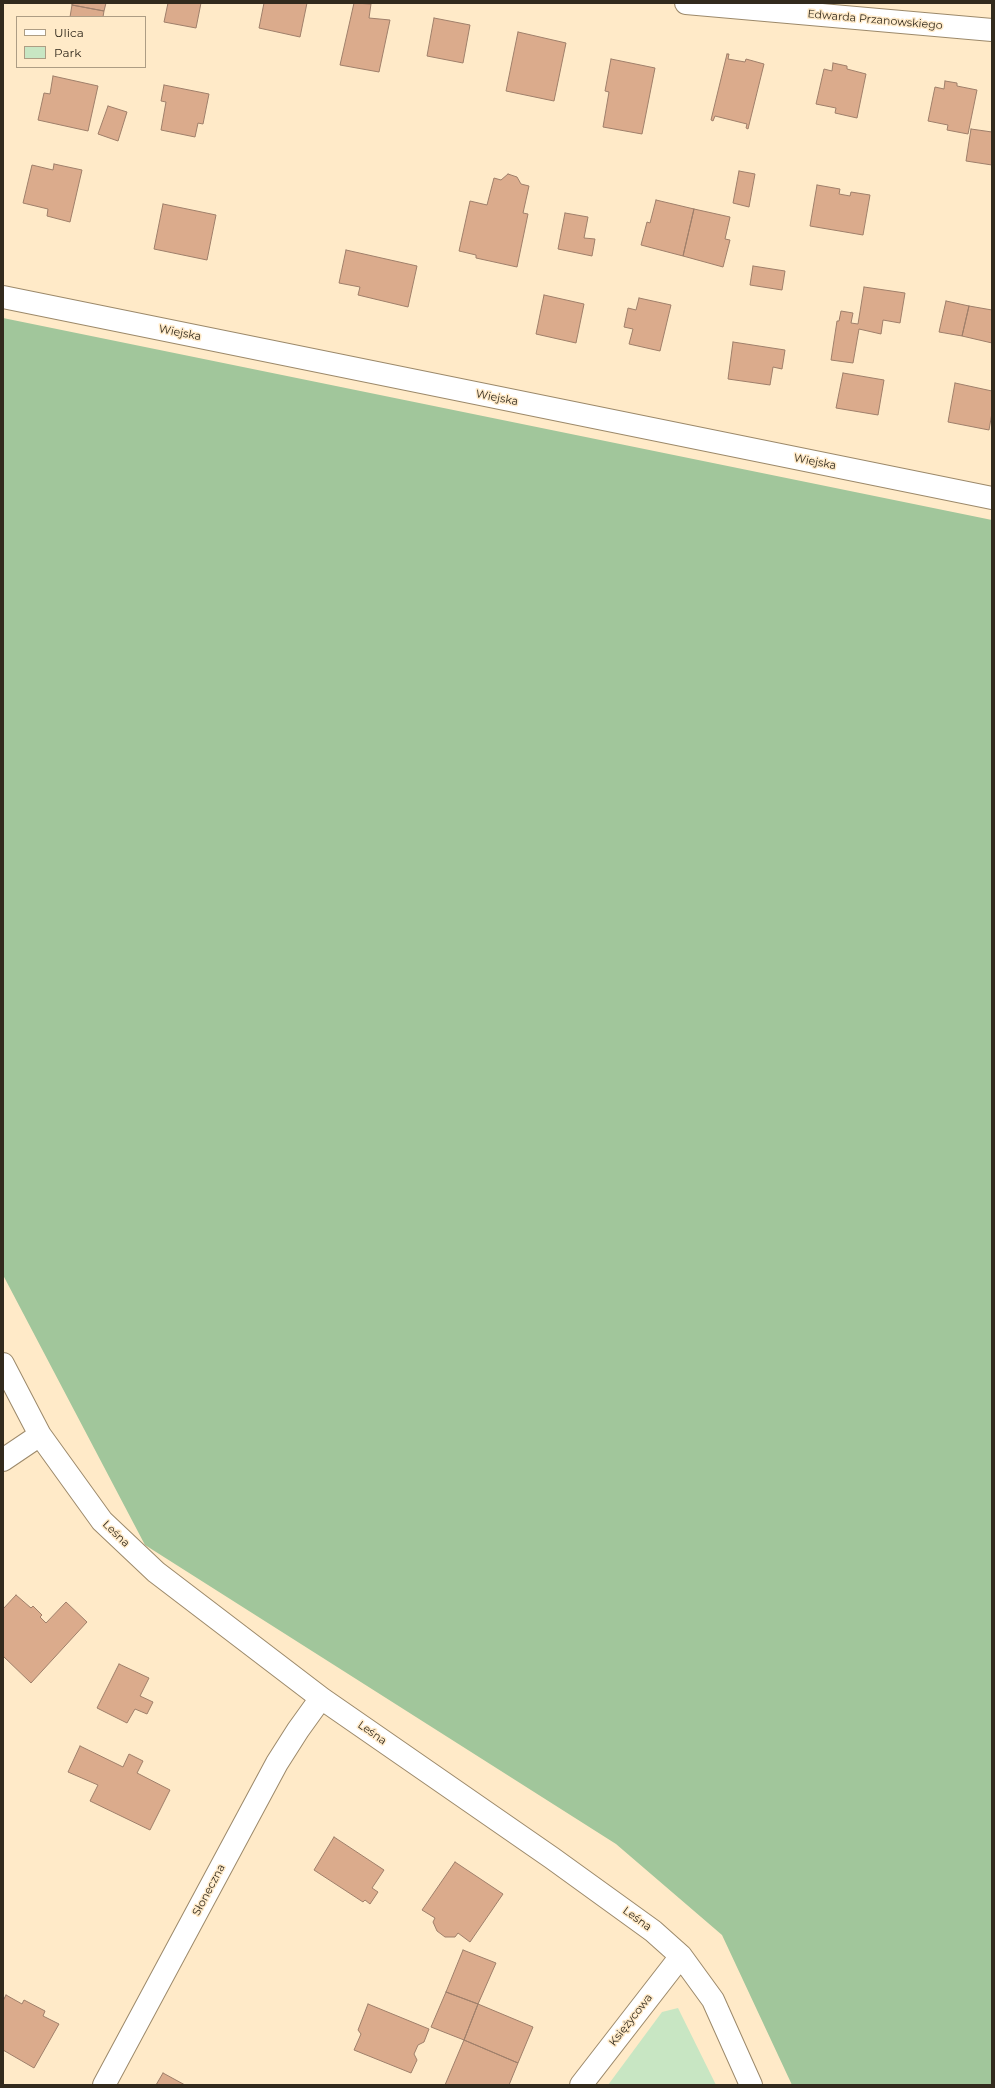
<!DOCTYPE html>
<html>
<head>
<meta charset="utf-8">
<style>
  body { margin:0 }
  #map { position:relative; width:995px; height:2088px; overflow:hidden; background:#ffeac8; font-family:Montserrat,sans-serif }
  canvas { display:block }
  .frame { position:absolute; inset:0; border:4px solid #322a1d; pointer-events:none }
  .legend { position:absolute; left:16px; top:16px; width:130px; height:52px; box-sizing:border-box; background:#ffeac8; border:1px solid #ad9d84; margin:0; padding:5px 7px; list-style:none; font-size:12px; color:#322a1d }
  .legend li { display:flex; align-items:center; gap:8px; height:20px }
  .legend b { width:20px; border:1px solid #ad9d84 }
</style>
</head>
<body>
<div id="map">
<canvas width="995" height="2088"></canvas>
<div class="frame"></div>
<ul class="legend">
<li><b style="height:5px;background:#fff"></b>Ulica</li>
<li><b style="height:11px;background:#c8e6c3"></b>Park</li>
</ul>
</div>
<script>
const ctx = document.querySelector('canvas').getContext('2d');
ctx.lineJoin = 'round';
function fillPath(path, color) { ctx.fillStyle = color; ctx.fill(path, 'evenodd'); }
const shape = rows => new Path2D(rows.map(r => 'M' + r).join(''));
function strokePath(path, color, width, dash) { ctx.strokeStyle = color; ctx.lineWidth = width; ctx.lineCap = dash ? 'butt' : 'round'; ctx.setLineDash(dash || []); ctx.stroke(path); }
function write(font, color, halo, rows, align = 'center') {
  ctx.font = font + ' Montserrat,sans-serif'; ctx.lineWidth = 3; ctx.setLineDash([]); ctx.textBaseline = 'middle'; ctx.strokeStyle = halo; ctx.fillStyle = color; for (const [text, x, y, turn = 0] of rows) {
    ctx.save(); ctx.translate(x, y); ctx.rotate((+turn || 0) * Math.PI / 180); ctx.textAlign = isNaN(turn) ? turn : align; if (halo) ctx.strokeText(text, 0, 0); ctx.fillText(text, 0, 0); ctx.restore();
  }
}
fillPath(shape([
  [678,2008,716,2085,608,2085,662,2012]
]), '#c8e6c3');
fillPath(shape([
  [3,318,992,520,992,2085,792,2085,722,1935,616,1844,145,1545,3,1275]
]), '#a1c69b');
const building = shape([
  [72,3,106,3,104,11,72,5,72,3],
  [168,3,201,3,196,28,164,22,168,3],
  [264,3,307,3,300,37,259,28,264,3],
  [354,3,371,4,369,18,390,20,379,72,340,65,354,3],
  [72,5,104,11,103,17,70,17,72,5],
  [434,18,470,25,463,63,427,56,434,18],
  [518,32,566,43,554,101,506,91,518,32],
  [727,54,729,54,728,59,745,62,746,59,764,64,748,129,746,128,747,124,715,116,713,121,711,120,727,54],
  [611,59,655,68,642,134,603,127,609,92,605,91,611,59],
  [833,63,847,66,847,69,866,74,857,118,835,113,836,108,816,104,824,69,832,71,833,63],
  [53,76,98,86,88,131,38,120,44,93,50,94,53,76],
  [945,81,957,83,957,86,977,90,968,134,947,130,948,125,928,121,935,87,944,89,945,81],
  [164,85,209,94,203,124,198,123,195,137,161,130,166,102,161,101,164,85],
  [108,106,127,112,118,141,98,134,108,106],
  [971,129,992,132,992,165,966,161,971,129],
  [54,164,82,170,70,222,47,216,48,209,23,203,32,165,53,170,54,164],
  [739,171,755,174,749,207,733,203,739,171],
  [508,174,517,177,521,184,529,186,523,213,528,214,517,267,476,258,476,255,459,251,470,201,487,205,494,178,501,180,508,174],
  [817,185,840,189,839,194,850,196,851,192,870,195,863,235,810,226,817,185],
  [656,200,694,209,683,256,641,245,647,222,650,223,656,200],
  [163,204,216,215,207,260,154,249,163,204],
  [694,209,730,217,725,239,730,240,723,267,683,256,694,209],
  [565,213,588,217,584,238,595,239,592,256,558,249,565,213],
  [346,250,417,266,408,307,358,295,360,287,339,283,346,250],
  [753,266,785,271,782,290,750,285,753,266],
  [864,287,905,293,900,323,883,320,881,334,859,329,853,363,831,360,837,321,839,321,841,311,853,313,851,323,858,324,864,287],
  [544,295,584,304,576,343,536,334,544,295],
  [639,298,671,305,660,351,629,344,633,329,624,327,628,308,636,310,639,298],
  [946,301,969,306,962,336,939,332,946,301],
  [969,306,992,310,992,343,962,336,969,306],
  [733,342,785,350,782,369,773,367,770,385,728,379,733,342],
  [843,373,884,380,878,415,836,408,843,373],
  [955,383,992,391,992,413,989,430,948,422,955,383],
  [16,1595,31,1608,33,1606,42,1615,40,1617,46,1623,66,1602,87,1622,31,1683,3,1656,3,1609,16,1595],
  [119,1664,149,1678,140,1696,153,1702,147,1714,135,1709,127,1723,97,1708,119,1664],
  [80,1746,123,1767,129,1754,143,1761,137,1773,170,1790,150,1830,90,1801,98,1785,68,1772,80,1746],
  [334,1837,384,1870,372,1888,378,1892,370,1904,365,1900,363,1902,314,1870,334,1837],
  [455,1862,503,1894,470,1942,458,1933,455,1937,445,1937,437,1931,433,1922,435,1918,422,1910,455,1862],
  [463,1950,496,1963,478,2004,446,1992,463,1950],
  [446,1992,478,2004,464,2040,431,2027,446,1992],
  [6,1995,22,2004,24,2000,45,2011,43,2016,59,2024,34,2068,3,2050,3,2001,6,1995],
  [368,2004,429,2029,424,2042,418,2045,414,2054,417,2060,411,2073,354,2050,361,2034,358,2030,368,2004],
  [478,2004,533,2027,518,2063,464,2040,478,2004],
  [464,2040,518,2063,509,2085,445,2085,464,2040],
  [163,2073,185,2085,156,2085,163,2073]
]);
fillPath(building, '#dbab8c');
strokePath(building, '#9f7f6a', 1);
const minor = shape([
  [686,3,992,30],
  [3,1364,40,1435,102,1521,156,1572,321,1698,552,1858,653,1931,681,1956,713,2000,751,2085],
  [3,1460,40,1435],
  [104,2085,277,1763,298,1730,321,1698],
  [581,2085,681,1956]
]);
const tertiary = shape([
  [3,297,992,498]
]);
strokePath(minor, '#9c896a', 24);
strokePath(tertiary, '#9c896a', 24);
strokePath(minor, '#fff', 22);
strokePath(tertiary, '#fff', 22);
write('11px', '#322a1d', '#ffeac8', [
  ["Edwarda Przanowskiego",875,20,5],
  ["Wiejska",180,333,11],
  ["Wiejska",497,398,11],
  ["Wiejska",815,462,11],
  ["Leśna",116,1534,44],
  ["Leśna",372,1733,35],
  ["Słoneczna",209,1890,-62],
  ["Leśna",637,1919,36],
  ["Księżycowa",631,2020,-52]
]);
</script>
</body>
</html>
